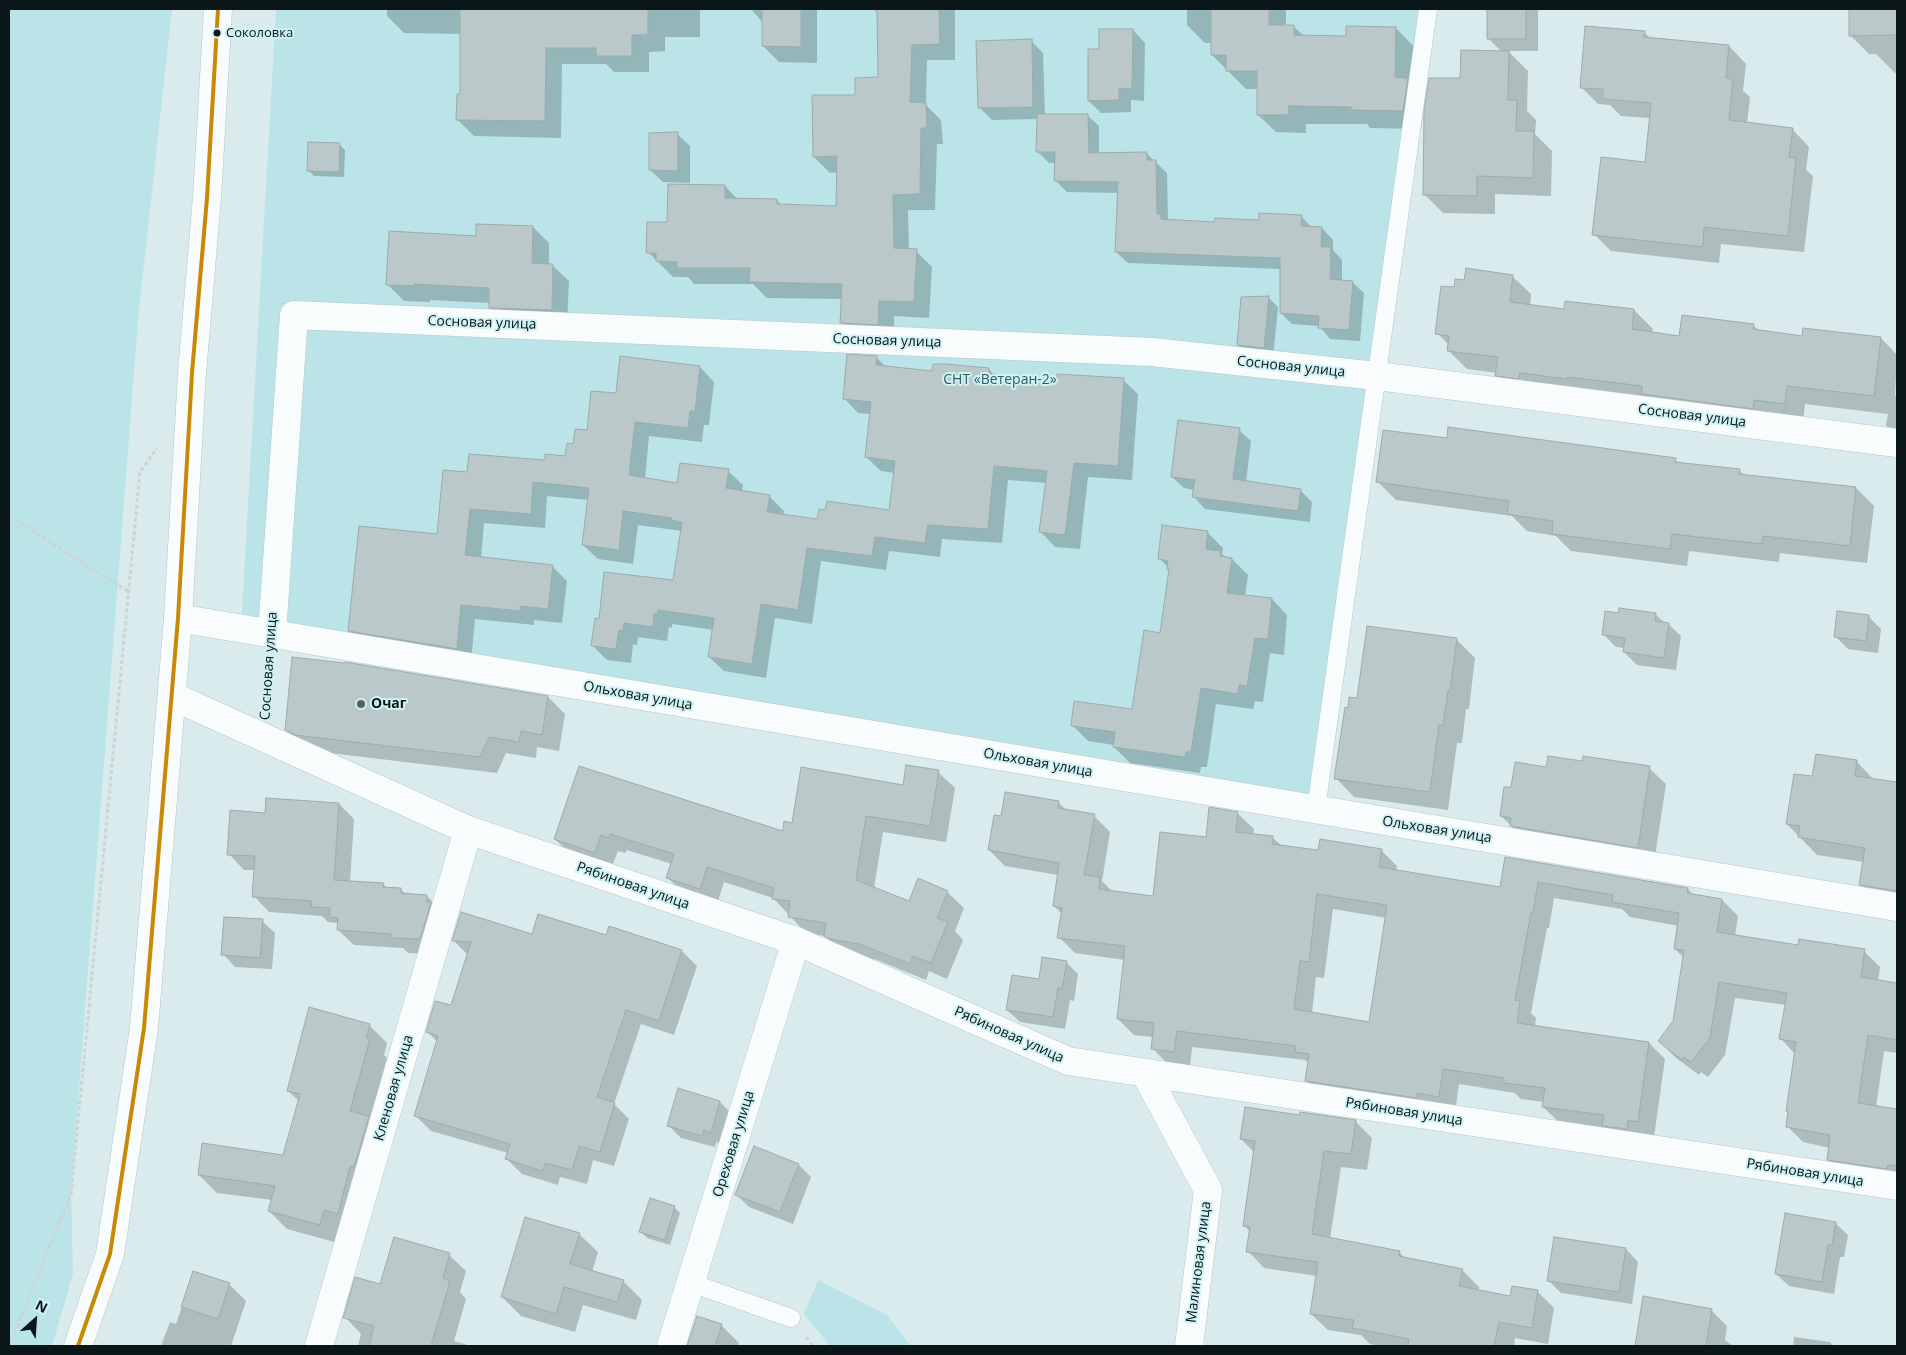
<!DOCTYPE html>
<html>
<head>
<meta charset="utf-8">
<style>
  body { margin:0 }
  #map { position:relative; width:1906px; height:1355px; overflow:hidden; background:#d9ebed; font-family:"Open Sans",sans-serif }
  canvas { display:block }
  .frame { position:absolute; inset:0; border:10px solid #0a1617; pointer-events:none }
  .north { position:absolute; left:10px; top:1295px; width:50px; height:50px; -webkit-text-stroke:4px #d1f2f5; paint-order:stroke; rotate:26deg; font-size:14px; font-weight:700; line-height:20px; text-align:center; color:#0a1617 }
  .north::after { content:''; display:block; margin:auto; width:18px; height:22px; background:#0a1617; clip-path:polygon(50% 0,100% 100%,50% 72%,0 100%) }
</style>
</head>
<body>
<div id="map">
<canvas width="1906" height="1355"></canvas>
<div class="frame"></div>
<div class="north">N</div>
</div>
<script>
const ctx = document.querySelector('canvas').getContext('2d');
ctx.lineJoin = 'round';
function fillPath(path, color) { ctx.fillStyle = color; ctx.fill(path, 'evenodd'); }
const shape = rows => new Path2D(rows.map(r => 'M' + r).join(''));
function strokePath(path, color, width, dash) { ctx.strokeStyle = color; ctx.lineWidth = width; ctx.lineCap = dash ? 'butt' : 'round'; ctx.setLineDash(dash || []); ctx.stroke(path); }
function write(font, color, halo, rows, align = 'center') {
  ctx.font = font + ' "Open Sans",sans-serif'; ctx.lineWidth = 4; ctx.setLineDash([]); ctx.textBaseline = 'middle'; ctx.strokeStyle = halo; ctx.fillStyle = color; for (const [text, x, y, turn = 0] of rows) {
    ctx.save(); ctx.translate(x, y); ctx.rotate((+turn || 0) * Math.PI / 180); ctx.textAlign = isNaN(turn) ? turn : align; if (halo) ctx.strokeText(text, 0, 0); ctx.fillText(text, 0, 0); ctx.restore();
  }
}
fillPath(shape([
  [9,9,172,9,138,319,71,1194,73,1274,52,1346,9,1346],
  [276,9,1428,9,1316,809,241,629],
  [818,1280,887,1315,911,1346,830,1346,804,1314]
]), '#bae4e8');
fillPath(shape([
  [387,9,700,9,700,37,665,37,665,51,649,52,649,72,614,72,606,64,562,64,561,138,474,136,457,119,461,95,461,34,404,33,387,16],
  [751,9,955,9,955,60,927,60,926,105,941,120,943,144,937,144,935,210,908,210,909,250,916,251,932,267,929,318,894,316,894,340,858,339,842,322,843,299,767,298,753,284,694,284,688,277,673,277,648,252,669,224,725,186,738,200,777,200,782,206,837,207,838,172,830,173,814,157,856,96,879,78,878,12,874,10,817,9,817,63,779,62,763,46,763,23],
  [1187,9,1286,9,1286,26,1293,26,1304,36,1348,37,1396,28,1413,46,1413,85,1425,97,1421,129,1370,128,1367,124,1306,124,1306,133,1276,132,1258,115,1258,89,1246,89,1212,55,1212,43,1205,43,1187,25],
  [1489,9,1538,9,1538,51,1508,51,1528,71,1527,111,1536,120,1535,134,1552,151,1551,196,1495,194,1495,214,1443,213,1424,194,1461,80,1502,52,1488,38],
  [1850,9,1897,9,1897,73,1895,73,1876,54,1869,54,1850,35],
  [1133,30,1145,43,1144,101,1131,100,1131,112,1101,113,1089,101,1100,50],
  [1644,32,1651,39,1729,46,1746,64,1743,91,1750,97,1747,124,1792,129,1809,147,1806,170,1813,176,1804,252,1721,244,1719,263,1611,251,1594,234,1646,164,1650,118,1621,116,1610,105,1598,104,1581,87],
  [1031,41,1043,53,1045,115,1087,115,1099,126,1099,154,1146,153,1167,173,1168,221,1216,223,1260,221,1301,216,1312,228,1322,228,1333,240,1333,250,1342,260,1342,281,1352,282,1364,293,1360,341,1330,339,1319,326,1292,324,1281,313,1281,269,1128,263,1116,252,1119,193,1067,192,1055,180,1056,163,1049,163,1038,152,1038,119,992,120,979,107],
  [677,134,690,146,690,183,663,182,650,170],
  [339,144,345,150,344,177,314,176,308,170],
  [533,227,549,243,549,265,552,265,569,281,567,326,506,324,490,307,490,303,430,300,430,302,404,301,387,284,477,238],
  [1512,276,1531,294,1530,306,1565,310,1566,302,1634,310,1653,329,1652,333,1680,337,1753,325,1760,332,1803,337,1881,338,1897,355,1895,396,1897,396,1897,436,1886,425,1888,414,1805,404,1803,422,1516,394,1497,375,1497,373,1467,369,1448,350,1449,345,1437,333,1455,289,1465,282],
  [1268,297,1278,307,1273,358,1248,355,1238,345],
  [876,357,887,368,933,373,989,369,995,376,1058,382,1123,380,1138,394,1132,480,1088,477,1080,549,1055,547,1041,532,1047,483,1008,480,1002,543,942,539,940,557,889,551,886,570,821,561,812,624,775,618,766,678,724,671,709,657,714,630,672,624,672,628,669,627,667,641,638,637,637,645,633,644,631,663,607,660,592,645,600,620,674,581,682,531,638,525,633,564,598,559,583,545,589,500,547,496,545,528,484,523,481,558,553,567,567,581,562,623,534,620,534,625,475,619,471,663,364,645,349,630,438,536,468,474,566,458,574,445,588,431,617,394,700,367,714,382,709,425,704,425,702,442,649,436,645,479,678,485,728,471,743,485,742,492,769,496,784,511,783,515,818,521,890,511,895,473,881,471,866,457,871,414,858,413,844,398],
  [1239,430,1251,441,1246,482,1300,490,1312,502,1310,522,1205,509,1194,497,1195,490,1184,488,1172,477],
  [1448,439,1675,460,1679,463,1739,470,1745,476,1856,488,1874,506,1867,563,1780,553,1779,562,1689,551,1687,566,1571,551,1556,536,1527,531,1512,516,1396,500,1378,482],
  [1207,532,1223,548,1222,554,1227,558,1232,559,1248,575,1245,596,1272,599,1287,615,1284,655,1270,653,1263,702,1255,701,1253,709,1216,704,1207,767,1201,767,1200,773,1130,763,1114,747,1114,745,1088,741,1072,725,1134,710,1161,634,1171,570,1159,558],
  [1620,614,1655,614,1665,623,1668,624,1681,636,1676,670,1637,665,1624,652,1625,648,1616,647,1603,634],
  [1868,616,1881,629,1878,653,1848,649,1836,637],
  [1456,639,1475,658,1469,709,1466,709,1462,743,1457,743,1448,810,1354,797,1336,778,1349,709,1358,700],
  [346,663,548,697,565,714,559,751,537,747,536,758,506,753,497,773,313,751,303,747,286,729],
  [1817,755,1857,762,1875,781,1897,784,1897,906,1878,902,1860,884,1864,862,1817,855,1787,824,1813,778],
  [1583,762,1649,768,1666,784,1654,863,1528,842,1501,816,1512,789,1547,768],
  [579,767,784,833,793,824,904,786,938,772,955,788,946,842,883,832,874,888,910,903,947,892,964,908,955,931,963,940,947,979,929,971,926,980,877,960,842,952,825,936,806,933,773,898,724,882,717,904,684,894,667,877,672,864,627,850,625,853,618,851,611,869,572,856,555,839],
  [1058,802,1067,811,1094,816,1110,832,1102,881,1113,892,1154,897,1207,839,1237,813,1254,829,1253,835,1272,837,1282,846,1319,851,1381,850,1397,866,1396,871,1501,888,1506,858,1688,889,1694,896,1722,900,1738,916,1735,936,1799,946,1864,951,1880,967,1878,981,1897,984,1897,1053,1884,1051,1876,1107,1897,1111,1897,1183,1844,1175,1828,1159,1830,1148,1803,1142,1787,1126,1789,1113,1787,1110,1795,1054,1781,1039,1786,1005,1735,998,1725,1055,1708,1077,1701,1072,1699,1075,1675,1057,1659,1041,1674,1022,1684,958,1675,949,1679,926,1630,917,1622,909,1554,898,1549,928,1547,928,1531,1013,1536,1018,1535,1026,1649,1043,1665,1059,1654,1137,1560,1123,1543,1107,1544,1102,1521,1099,1515,1093,1459,1084,1455,1112,1323,1097,1306,1080,1309,1064,1305,1060,1192,1047,1190,1067,1168,1064,1152,1048,1153,1037,1134,1035,1118,1019,1125,960,1075,953,1059,937,1062,914,1054,906,1058,875,1005,866,989,850,1002,818],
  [1333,909,1387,918,1370,1023,1312,1013,1316,977,1324,978],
  [339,804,354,819,350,882,383,884,388,889,401,889,405,894,427,896,442,911,436,954,408,953,403,948,354,945,338,930,337,923,328,922,322,916,269,912,254,896,255,870,244,870,229,854,266,814],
  [262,921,275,933,272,969,235,967,223,954],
  [533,935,607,936,682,951,697,966,674,1035,641,1024,614,1104,629,1119,614,1166,593,1160,587,1184,560,1177,558,1185,522,1174,507,1159,508,1153,431,1131,416,1116,438,1042,427,1032,452,1007,468,955,454,941],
  [1066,962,1078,974,1074,1001,1070,1000,1065,1029,1020,1022,1007,1010,1040,981],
  [369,1025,387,1043,384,1055,387,1058,338,1243,287,1229,269,1211,272,1200,217,1193,199,1175,284,1156,299,1101,288,1091],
  [720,1102,732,1114,723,1144,716,1142,715,1147,681,1138,668,1125],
  [1301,1116,1355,1121,1372,1138,1367,1170,1341,1167,1330,1239,1399,1252,1405,1258,1462,1270,1479,1287,1478,1291,1511,1297,1537,1291,1554,1308,1548,1344,1515,1338,1514,1346,1381,1346,1370,1344,1361,1335,1328,1330,1311,1314,1317,1276,1264,1268,1248,1251,1250,1232,1244,1225,1254,1152,1241,1139],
  [754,1148,799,1165,811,1177,793,1224,749,1207,736,1194],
  [674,1207,680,1213,670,1245,647,1238,641,1232],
  [1835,1223,1848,1235,1844,1257,1840,1257,1834,1294,1789,1286,1776,1274],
  [579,1234,598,1252,592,1272,623,1281,642,1300,636,1320,583,1305,575,1332,521,1316,502,1297],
  [1626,1249,1638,1262,1632,1304,1561,1293,1549,1281],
  [449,1255,466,1271,460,1292,466,1299,454,1341,471,1346,358,1346,361,1334,345,1317,381,1285],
  [194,1272,229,1284,246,1301,231,1346,161,1346,170,1322,176,1324],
  [1644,1297,1711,1310,1727,1326,1725,1340,1733,1346,1636,1346],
  [697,1318,721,1325,739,1343,738,1346,689,1346],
  [1794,1337,1830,1342,1833,1346,1793,1346]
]), '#0003');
const building = shape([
  [460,9,648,9,648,35,632,35,632,56,596,56,596,48,546,48,545,121,456,120,457,94,460,94,460,9],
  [762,9,801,9,801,47,762,46,762,9],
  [877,9,939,9,940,44,912,45,910,102,926,103,927,128,921,128,920,194,893,195,894,248,917,249,914,302,879,301,878,325,840,323,842,284,749,282,750,268,677,268,677,262,656,261,656,253,646,253,647,222,667,222,668,184,725,185,725,198,777,199,777,204,836,206,837,156,813,157,812,95,855,95,855,78,878,77,877,9],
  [1211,9,1269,9,1269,25,1294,25,1294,35,1346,36,1346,26,1396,27,1395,77,1408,78,1403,111,1351,110,1351,107,1289,106,1288,115,1257,115,1257,71,1226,71,1226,55,1211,55,1211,9],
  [1487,9,1526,9,1526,39,1487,39,1487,9],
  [1849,9,1897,9,1897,35,1849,36,1849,9],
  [1585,26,1645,31,1644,37,1729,45,1726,78,1733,79,1729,120,1793,128,1789,157,1796,158,1788,236,1704,227,1703,247,1592,235,1601,157,1645,162,1651,103,1603,99,1603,89,1580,88,1585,26],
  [1099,29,1133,29,1132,89,1119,88,1119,100,1088,101,1088,49,1099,49,1099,29],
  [1032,39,1033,107,978,108,976,41,1032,39],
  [1461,50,1509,51,1508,100,1517,100,1516,131,1534,131,1533,178,1477,176,1477,196,1423,195,1424,111,1429,78,1460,78,1461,50],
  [1037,114,1088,114,1089,153,1147,152,1147,160,1156,160,1157,214,1161,214,1161,219,1214,222,1215,218,1259,220,1259,213,1302,215,1301,226,1322,227,1321,247,1331,247,1330,279,1353,281,1349,330,1318,328,1319,316,1280,313,1280,258,1115,252,1118,182,1054,181,1055,152,1036,152,1037,114],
  [678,132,678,171,649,170,649,133,678,132],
  [308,142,340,143,339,172,307,171,308,142],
  [476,224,533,226,532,263,553,264,552,310,489,308,489,288,414,284,414,286,386,285,389,231,476,236,476,224],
  [1466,268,1513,275,1510,302,1564,309,1565,301,1634,309,1632,329,1679,336,1682,315,1754,324,1753,329,1802,336,1803,328,1881,337,1874,396,1787,386,1785,404,1754,400,1753,409,1642,394,1642,386,1567,377,1567,379,1520,373,1519,379,1495,376,1498,357,1447,351,1449,336,1435,334,1441,286,1454,287,1455,279,1464,280,1466,268],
  [1269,296,1264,348,1237,345,1241,297,1269,296],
  [847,354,877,356,876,365,932,371,933,364,945,364,989,368,989,374,1057,380,1057,374,1124,378,1118,466,1074,463,1065,535,1039,532,1047,471,994,466,988,529,928,525,925,543,875,537,872,556,807,548,798,610,761,604,752,664,708,657,714,618,658,610,657,614,654,613,653,627,624,623,623,631,619,630,616,649,591,646,595,618,599,619,604,572,673,580,682,522,671,520,672,518,623,511,619,550,582,545,589,488,533,482,531,514,470,509,465,555,553,565,548,609,520,606,520,611,461,605,457,649,348,631,359,526,437,534,443,470,467,472,469,454,545,460,545,454,565,456,567,443,573,444,575,429,587,430,591,391,616,393,620,356,700,366,695,411,690,411,688,428,635,422,629,475,677,483,680,463,729,469,726,488,770,495,767,512,817,519,819,509,825,510,827,501,889,510,895,461,865,457,871,402,843,399,847,354],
  [1178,420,1240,428,1233,479,1301,489,1298,511,1192,497,1195,480,1171,477,1178,420],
  [1448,427,1676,458,1675,462,1740,469,1739,474,1856,487,1850,546,1763,536,1762,544,1672,534,1670,549,1552,534,1553,521,1507,514,1509,501,1376,482,1383,430,1447,438,1448,427],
  [1162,525,1208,531,1206,549,1221,551,1220,556,1232,558,1227,593,1272,598,1268,639,1255,638,1247,686,1239,685,1238,694,1201,688,1191,752,1186,752,1185,757,1113,747,1115,732,1071,726,1074,701,1132,709,1144,630,1160,633,1169,569,1167,569,1168,561,1158,559,1162,525],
  [1619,608,1656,613,1655,621,1669,623,1664,658,1623,652,1625,638,1602,635,1605,611,1618,613,1619,608],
  [1837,611,1869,615,1866,641,1834,637,1837,611],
  [1367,626,1457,638,1450,691,1448,691,1443,725,1439,725,1430,792,1334,779,1345,707,1348,708,1349,697,1357,698,1367,626],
  [292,657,344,663,345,662,548,696,542,735,521,731,519,742,489,737,480,757,295,735,285,730,292,657],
  [1816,754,1857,760,1855,776,1897,782,1897,891,1859,885,1865,848,1798,837,1800,826,1786,824,1794,774,1812,776,1816,754],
  [1548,756,1582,761,1583,756,1650,766,1638,848,1510,826,1511,818,1500,816,1504,787,1511,787,1515,762,1546,767,1548,756],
  [906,765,939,770,930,826,866,816,856,880,909,901,918,878,948,891,937,918,948,922,931,963,913,956,910,964,859,944,830,939,824,936,826,923,788,917,790,901,772,899,774,888,707,867,700,889,666,878,674,854,610,834,609,838,601,835,595,853,554,839,579,766,783,831,784,821,792,823,801,767,903,785,906,765],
  [1005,792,1059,801,1058,808,1095,814,1084,875,1100,877,1099,889,1153,896,1160,832,1206,837,1209,807,1238,812,1236,832,1273,836,1272,844,1318,850,1320,839,1382,849,1379,867,1500,887,1505,857,1688,888,1687,893,1722,899,1717,932,1798,945,1799,939,1865,949,1861,977,1897,983,1897,1040,1868,1035,1858,1103,1897,1109,1897,1166,1888,1165,1887,1169,1827,1160,1830,1135,1786,1127,1788,1111,1786,1111,1796,1042,1779,1039,1787,993,1719,982,1710,1038,1691,1062,1684,1057,1682,1060,1658,1041,1673,1021,1684,950,1674,949,1679,913,1612,902,1613,895,1538,882,1533,913,1531,913,1515,1000,1520,1001,1517,1023,1649,1042,1638,1122,1628,1120,1627,1129,1602,1126,1604,1115,1542,1107,1545,1088,1504,1083,1504,1078,1443,1069,1439,1097,1417,1093,1417,1098,1305,1081,1309,1054,1295,1052,1296,1046,1177,1031,1174,1052,1151,1049,1154,1023,1117,1019,1125,946,1057,938,1062,908,1053,906,1059,863,988,850,994,815,1001,816,1005,792],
  [1317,894,1387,905,1369,1022,1294,1009,1300,961,1309,962,1317,894],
  [266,798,339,803,334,880,384,883,383,887,401,888,401,893,427,895,427,902,431,903,420,939,391,938,391,934,337,930,338,918,330,917,330,908,311,907,312,901,252,897,255,856,227,855,230,810,265,813,266,798],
  [461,912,532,934,538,914,606,935,609,926,682,950,659,1021,626,1010,597,1097,615,1103,600,1152,579,1146,572,1170,545,1163,543,1171,505,1159,510,1144,414,1116,438,1036,426,1032,435,1001,451,1005,471,942,452,941,461,912],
  [224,917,263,919,260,958,221,955,224,917],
  [1042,957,1067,961,1062,989,1058,988,1053,1017,1006,1010,1012,975,1039,979,1042,957],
  [309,1007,370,1024,366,1038,370,1039,350,1111,369,1116,354,1167,350,1166,338,1214,324,1210,320,1225,268,1211,275,1186,198,1175,202,1143,283,1155,300,1094,287,1091,309,1007],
  [678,1088,720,1101,711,1133,704,1130,702,1136,667,1126,678,1088],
  [1245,1107,1300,1115,1300,1112,1356,1120,1351,1154,1324,1151,1312,1234,1400,1251,1399,1256,1463,1269,1459,1286,1510,1296,1512,1286,1538,1290,1532,1328,1499,1322,1494,1346,1408,1346,1409,1339,1352,1328,1354,1320,1310,1314,1318,1262,1246,1252,1250,1227,1243,1226,1255,1141,1240,1139,1245,1107],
  [754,1146,799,1164,780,1212,735,1195,754,1146],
  [650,1198,675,1206,665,1240,639,1232,650,1198],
  [1785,1213,1836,1222,1832,1245,1828,1245,1822,1282,1775,1274,1785,1213],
  [525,1217,580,1233,570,1264,624,1280,617,1302,564,1287,556,1314,501,1297,525,1217],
  [394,1237,450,1253,443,1278,450,1281,431,1346,369,1346,374,1326,343,1318,355,1277,380,1284,394,1237],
  [1554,1237,1626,1248,1619,1292,1547,1281,1554,1237],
  [193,1271,230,1283,218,1319,181,1307,193,1271],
  [1643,1296,1712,1309,1706,1346,1635,1346,1643,1296],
  [697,1316,722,1324,715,1346,687,1346,697,1316]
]);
fillPath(building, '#bac8c9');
strokePath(building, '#9dabac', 1);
const lane = shape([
  [1316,809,1428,9],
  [691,1283,791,1318]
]);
const street = shape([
  [178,618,1897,907],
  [272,634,294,315,1152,352,1377,376,1897,443],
  [172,696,468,830,796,941,1068,1061,1897,1186],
  [1145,1073,1208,1190,1189,1346],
  [319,1346,468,830],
  [671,1346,796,941]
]);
const secondary = shape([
  [78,1346,110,1254,144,1028,178,618,192,373,207,198,218,9]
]);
strokePath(lane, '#b8c6c8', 19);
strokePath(street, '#b8c6c8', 29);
strokePath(secondary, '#b8c6c8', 29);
strokePath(shape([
  [9,516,128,591],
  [267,707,270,663],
  [806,1337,813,1346],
  [9,1345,71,1195,140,472,157,448]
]), '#ced4d4', 3, [4, 2.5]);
strokePath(lane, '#f9fcfc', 18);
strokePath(street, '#f9fcfc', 28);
strokePath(secondary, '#f9fcfc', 28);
strokePath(shape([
  [78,1346,110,1254,144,1028,178,618,192,373,207,198,218,9]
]), '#c88905', 4);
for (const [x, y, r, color] of [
  [217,33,4.5,"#0a1617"],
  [361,704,5,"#526162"]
]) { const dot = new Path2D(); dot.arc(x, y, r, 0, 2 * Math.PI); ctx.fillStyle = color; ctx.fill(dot); strokePath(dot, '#d1f2f5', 2); }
write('13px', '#0a1617', '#d1f2f5', [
  ["Соколовка",226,33]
], 'left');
write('14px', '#0a1617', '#d1f2f5', [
  ["Сосновая улица",482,323,2],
  ["Сосновая улица",887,341,2],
  ["Сосновая улица",1291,367,6],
  ["Сосновая улица",1692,416,7],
  ["Сосновая улица",269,666,-86],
  ["Ольховая улица",638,696,10],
  ["Ольховая улица",1038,763,10],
  ["Ольховая улица",1437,830,9],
  ["Рябиновая улица",633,886,19],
  ["Рябиновая улица",1009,1035,24],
  ["Кленовая улица",394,1088,-74],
  ["Рябиновая улица",1404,1112,9],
  ["Ореховая улица",734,1144,-73],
  ["Рябиновая улица",1805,1173,9],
  ["Малиновая улица",1199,1262,-83]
]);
write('14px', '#2c5d61', '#d1f2f5', [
  ["СНТ «Ветеран-2»",1000,380]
]);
write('bold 14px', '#0a1617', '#d1f2f5', [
  ["Очаг",371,704]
], 'left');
</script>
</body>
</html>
